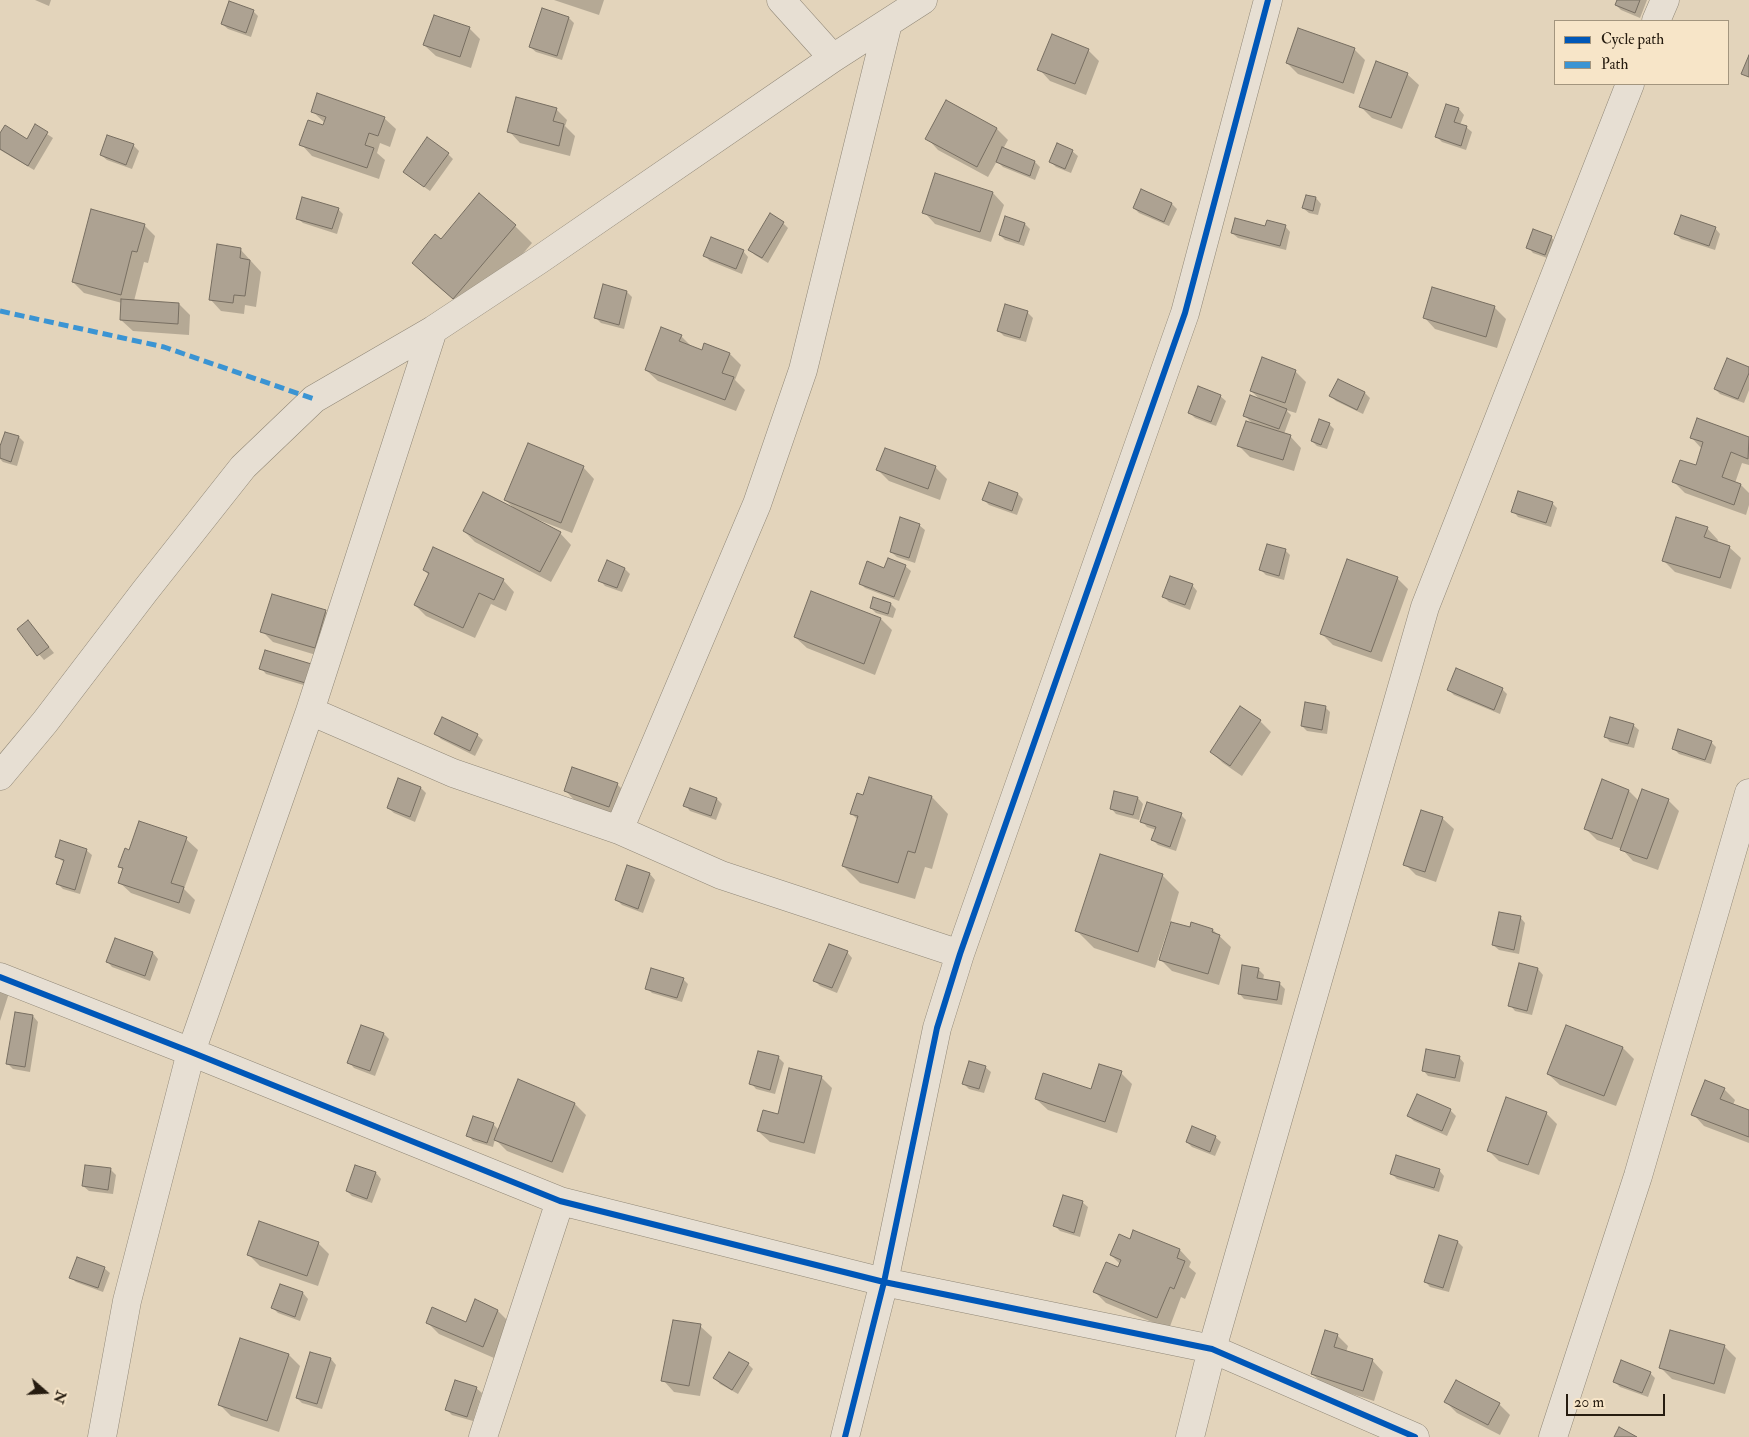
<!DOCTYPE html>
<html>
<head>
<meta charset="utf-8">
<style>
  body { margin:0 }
  #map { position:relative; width:1749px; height:1437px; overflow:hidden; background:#e3d4bb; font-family:"IM FELL Double Pica",serif }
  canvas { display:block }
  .legend { position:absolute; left:1554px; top:20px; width:175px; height:65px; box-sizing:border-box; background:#f7e5c8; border:1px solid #a3957e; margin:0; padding:6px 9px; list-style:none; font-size:15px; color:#261c10 }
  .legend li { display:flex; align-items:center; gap:10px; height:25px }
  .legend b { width:25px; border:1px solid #a3957e }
  .north { position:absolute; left:20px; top:1367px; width:50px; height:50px; -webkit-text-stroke:4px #f7e5c8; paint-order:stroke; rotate:109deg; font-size:14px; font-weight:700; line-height:20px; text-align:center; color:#261c10 }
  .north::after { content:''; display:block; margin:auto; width:18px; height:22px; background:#261c10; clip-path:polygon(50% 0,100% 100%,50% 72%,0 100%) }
  .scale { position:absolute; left:1566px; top:1394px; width:99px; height:22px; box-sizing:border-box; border:2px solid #261c10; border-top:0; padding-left:6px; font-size:15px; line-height:18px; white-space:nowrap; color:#261c10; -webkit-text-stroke:4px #f7e5c8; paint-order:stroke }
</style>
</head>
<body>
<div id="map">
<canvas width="1749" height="1437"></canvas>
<ul class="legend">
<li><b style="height:6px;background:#0057b8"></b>Cycle path</li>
<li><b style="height:6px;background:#3b94d3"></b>Path</li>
</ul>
<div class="north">N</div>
<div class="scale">20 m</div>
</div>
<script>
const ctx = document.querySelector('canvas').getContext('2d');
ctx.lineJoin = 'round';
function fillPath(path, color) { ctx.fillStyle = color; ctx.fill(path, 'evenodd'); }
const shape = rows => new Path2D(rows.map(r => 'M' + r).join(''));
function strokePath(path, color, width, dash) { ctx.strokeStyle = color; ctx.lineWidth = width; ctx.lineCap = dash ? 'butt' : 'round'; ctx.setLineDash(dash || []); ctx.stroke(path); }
fillPath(shape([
  [35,0,51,0,49,6],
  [554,0,604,0,599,15],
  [1618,0,1647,0,1640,18,1621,10,1616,5],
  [543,9,569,18,574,23,562,60,536,52,530,47],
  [253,11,258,16,251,37,228,29,222,24],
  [469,28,480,39,471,68,436,56,424,45],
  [1354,49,1365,60,1354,94,1298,74,1287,63],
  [1088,50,1099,61,1086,95,1050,81,1039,69],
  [1407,74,1419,85,1402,129,1372,118,1360,106],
  [946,102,997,129,1008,140,1003,149,1035,162,1040,167,1035,180,1003,167,997,161,988,177,938,150,927,138],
  [556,109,567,120,565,126,575,136,570,156,520,143,509,131],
  [1459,109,1464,115,1460,125,1466,127,1472,132,1466,150,1442,142,1437,137],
  [312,111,384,118,396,129,390,147,380,143,377,153,385,160,379,179,312,156,301,144,324,126,325,123],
  [35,126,53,138,34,170,0,150,0,135,27,140],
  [133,145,139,151,132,169,107,160,101,155],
  [1072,151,1078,156,1071,173,1056,167,1051,162],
  [448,154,453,159,430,191,410,177],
  [936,175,993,193,1004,205,991,242,935,224,924,212],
  [1142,190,1172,204,1177,209,1169,226,1139,213,1134,208],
  [479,195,515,226,532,243,471,314,430,280,413,263,441,240],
  [1316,198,1321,204,1318,215,1309,213,1303,208],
  [338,209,343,214,337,234,303,223,297,218],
  [1006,218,1025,224,1030,229,1024,246,1005,240,1000,235],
  [783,223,788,228,768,263,755,255,750,250],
  [144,225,155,236,148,263,144,262,134,301,179,304,190,315,189,335,133,331,121,320,122,303,84,293,73,282],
  [1285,226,1290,232,1286,250,1238,238,1232,233,1266,227],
  [1715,228,1720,234,1715,250,1681,239,1676,234],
  [1551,237,1556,243,1550,259,1533,253,1528,247],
  [240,249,261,272,256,307,245,305,244,314,221,311,210,299],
  [743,251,748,257,742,274,710,261,704,255],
  [1433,288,1495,308,1506,319,1497,348,1435,329,1424,317],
  [627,292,632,297,624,329,601,323,596,318],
  [1027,312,1033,318,1026,342,1004,336,999,331],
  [681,336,692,347,702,351,705,345,730,354,741,365,735,380,745,390,736,411,658,381,646,370],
  [1749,369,1749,390,1744,403,1720,394,1715,389],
  [1295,371,1306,382,1296,413,1286,410,1291,415,1284,434,1290,436,1301,448,1294,471,1250,457,1239,446,1254,425,1245,416,1262,401,1251,391],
  [1338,380,1365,393,1370,398,1363,414,1336,401,1331,396],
  [1220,396,1226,401,1216,426,1195,418,1189,412],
  [1698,420,1749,438,1749,465,1742,463,1735,483,1741,485,1749,493,1749,505,1746,515,1685,493,1674,482,1696,466,1702,449,1691,437],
  [1329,424,1334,429,1327,449,1317,446,1312,441],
  [19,437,24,442,17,466,3,462,0,459,0,450],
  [885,449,936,468,947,479,940,500,889,481,878,470],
  [583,467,594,479,572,533,536,519,535,520,560,533,571,545,551,582,475,542,464,531,515,509,505,500],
  [1018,494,1023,499,1017,515,989,505,983,499],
  [1552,503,1557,508,1551,527,1518,517,1513,511],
  [919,525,925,530,915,563,897,557,891,552],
  [1707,528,1718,540,1717,543,1729,547,1741,558,1731,589,1675,572,1663,560],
  [1285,550,1290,555,1284,580,1266,575,1261,570],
  [905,566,911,571,899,601,865,588,860,583,885,569],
  [625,569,630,574,622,592,605,586,600,580],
  [424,570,503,580,514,592,506,611,491,604,475,638,426,616,415,605,429,575],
  [1397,578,1408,589,1382,662,1333,645,1322,634],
  [1192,585,1197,591,1190,610,1169,602,1164,597],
  [891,604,896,609,893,618,876,613,871,608],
  [325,611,337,622,326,658,273,642,262,631],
  [881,619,892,630,875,675,807,648,795,637],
  [33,627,54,653,44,660,18,630],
  [317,667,317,689,266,674,261,668],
  [1502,689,1507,694,1500,714,1454,695,1449,690],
  [1325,707,1330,712,1327,734,1307,731,1302,726],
  [1260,721,1271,732,1242,776,1223,763,1211,752],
  [1633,725,1639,730,1634,748,1610,742,1605,736],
  [436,734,477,735,483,740,475,756,441,739],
  [1711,742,1716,747,1711,764,1679,754,1674,749],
  [869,779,932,797,948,814,932,869,925,867,915,899,860,883,843,866,858,820,852,814,864,796],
  [617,784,628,795,621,817,576,802,565,790],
  [421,788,426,793,415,822,394,813,388,808],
  [1629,791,1639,801,1668,800,1679,811,1658,870,1633,861,1622,849,1597,840,1586,829],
  [1115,792,1138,798,1143,804,1139,820,1116,814,1111,808],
  [717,799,722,804,716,820,690,811,685,805],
  [1181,815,1186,820,1176,851,1158,845,1153,840,1156,830,1147,827,1142,821],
  [1442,818,1454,829,1436,882,1416,875,1405,864],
  [186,839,198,850,184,889,195,900,190,914,131,893,119,882,123,870,120,867,130,852],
  [86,850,92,855,80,894,63,889,58,884,65,863,57,857],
  [628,867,650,874,655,880,643,913,622,905,617,900],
  [1162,875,1179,892,1170,923,1191,929,1192,924,1213,930,1231,947,1219,985,1172,971,1161,960,1172,923,1170,923,1155,968,1094,948,1077,931],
  [1520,917,1525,923,1519,954,1499,950,1493,945],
  [116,940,153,953,158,959,150,981,112,967,107,961],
  [847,952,852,958,837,993,820,986,814,980],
  [1520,965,1538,969,1543,975,1532,1015,1515,1011,1510,1005],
  [1258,969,1264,975,1263,980,1279,983,1285,989,1282,1005,1244,999,1239,993],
  [683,979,688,984,682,1002,652,993,647,988],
  [0,984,9,993,0,1021],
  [33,1016,38,1022,30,1072,13,1069,7,1063],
  [362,1026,384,1034,389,1039,375,1076,354,1068,349,1062],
  [1623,1048,1634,1059,1616,1106,1560,1085,1548,1074],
  [759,1052,779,1058,784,1063,775,1094,756,1089,751,1083],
  [1459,1057,1464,1063,1460,1082,1428,1076,1423,1070],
  [985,1067,991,1072,984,1093,969,1089,964,1084],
  [1121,1073,1132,1084,1117,1133,1048,1110,1036,1099,1092,1090],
  [821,1077,832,1088,815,1154,770,1142,758,1131],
  [518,1081,575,1104,586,1115,563,1173,507,1151,495,1139,493,1147,473,1141,468,1135,493,1124,499,1130],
  [1724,1089,1735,1100,1733,1105,1749,1111,1749,1143,1704,1126,1693,1114],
  [1417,1096,1450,1110,1456,1116,1447,1136,1414,1121,1408,1116],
  [1546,1113,1557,1124,1539,1175,1499,1161,1488,1150],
  [1215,1137,1221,1142,1215,1156,1192,1147,1187,1142],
  [356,1167,376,1173,381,1179,372,1203,352,1196,347,1191],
  [111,1170,116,1175,113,1194,89,1191,83,1186],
  [1439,1170,1444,1176,1439,1192,1397,1179,1392,1174],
  [1082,1202,1088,1207,1080,1237,1060,1231,1055,1226],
  [1134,1232,1180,1250,1191,1262,1189,1267,1196,1273,1185,1299,1181,1297,1169,1329,1106,1303,1095,1292,1119,1268,1120,1264,1111,1255,1130,1241],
  [1458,1242,1463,1247,1449,1292,1430,1287,1425,1281],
  [318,1243,329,1254,318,1286,260,1266,249,1255],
  [104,1268,110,1273,103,1292,76,1282,70,1277],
  [303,1293,308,1299,300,1321,278,1313,273,1308],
  [498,1311,509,1322,494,1358,439,1334,427,1322,467,1323],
  [700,1326,712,1337,700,1396,674,1392,663,1380],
  [1337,1335,1348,1346,1346,1352,1372,1360,1383,1372,1374,1401,1324,1385,1312,1374],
  [240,1339,289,1355,300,1366,279,1432,231,1416,220,1405],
  [1724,1346,1736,1358,1725,1394,1672,1379,1660,1367],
  [331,1359,336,1365,322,1409,302,1403,297,1398],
  [748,1364,753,1369,738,1394,720,1384,715,1378],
  [1650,1373,1655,1378,1648,1397,1620,1387,1614,1381],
  [476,1388,482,1393,473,1421,452,1415,446,1409],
  [1446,1402,1499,1404,1510,1415,1500,1435,1457,1413]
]), '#0003');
const building = shape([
  [1617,0,1640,0,1635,13,1615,5,1617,0],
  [229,1,254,10,246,33,221,24,229,1],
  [542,8,569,17,557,56,529,47,542,8],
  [434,15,470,27,460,57,423,45,434,15],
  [1298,28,1355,48,1343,83,1286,63,1298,28],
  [1052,34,1089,49,1075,84,1037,70,1052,34],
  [1749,55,1749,77,1741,74,1749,55],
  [1376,61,1408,73,1391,118,1359,107,1376,61],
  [317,93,385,117,378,136,369,133,365,145,374,148,367,168,299,145,308,120,323,125,326,117,311,112,317,93],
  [516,97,557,108,553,121,564,124,559,146,507,132,516,97],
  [946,100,997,128,977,167,925,139,946,100],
  [1446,104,1459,108,1454,122,1467,126,1461,146,1435,137,1446,104],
  [35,124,48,132,28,166,0,149,0,133,5,125,27,139,35,124],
  [107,135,134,144,126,165,100,155,107,135],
  [427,137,449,153,424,187,403,172,427,137],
  [1057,143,1073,150,1065,169,1049,162,1057,143],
  [1002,147,1035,161,1030,176,996,162,1002,147],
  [935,173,993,192,980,232,922,213,935,173],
  [1141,189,1172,203,1164,222,1133,208,1141,189],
  [479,193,516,225,453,299,412,263,435,234,441,239,479,193],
  [1306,195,1316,197,1313,211,1302,208,1306,195],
  [302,197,339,208,332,229,296,219,302,197],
  [91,209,145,224,137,252,132,251,121,295,72,282,91,209],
  [770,213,784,222,762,258,748,250,770,213],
  [1681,215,1716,227,1709,246,1674,234,1681,215],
  [1005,216,1025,223,1019,242,999,235,1005,216],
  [1235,218,1265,226,1267,220,1286,225,1280,246,1231,233,1235,218],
  [1533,229,1552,236,1545,255,1526,248,1533,229],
  [711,237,744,250,736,269,703,256,711,237],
  [217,244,241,248,240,258,250,260,245,296,234,295,233,303,209,300,217,244],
  [603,284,627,291,619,325,594,318,603,284],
  [1432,287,1495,306,1486,337,1423,318,1432,287],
  [121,299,179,303,178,324,120,320,121,299],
  [1005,304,1028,311,1020,338,997,331,1005,304],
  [661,327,682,335,679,341,702,350,704,343,730,353,722,373,734,377,725,400,645,370,661,327],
  [1262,357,1296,370,1285,403,1250,391,1262,357],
  [1727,358,1749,367,1749,373,1738,399,1714,389,1727,358],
  [1338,379,1365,392,1357,410,1329,396,1338,379],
  [1198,386,1221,395,1211,422,1188,413,1198,386],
  [1250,395,1287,409,1279,429,1243,416,1250,395],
  [1697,418,1749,437,1748,459,1731,452,1722,477,1741,484,1734,505,1672,482,1680,460,1696,465,1703,442,1690,438,1697,418],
  [1319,419,1330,423,1321,445,1311,441,1319,419],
  [1246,421,1291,435,1283,460,1237,446,1246,421],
  [5,432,19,436,11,462,0,458,0,446,5,432],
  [528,443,584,466,561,523,504,500,528,443],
  [885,448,936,466,928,489,876,470,885,448],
  [989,482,1018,493,1012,511,982,500,989,482],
  [1518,491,1553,502,1546,523,1511,512,1518,491],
  [483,492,561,532,540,572,463,531,483,492],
  [900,517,920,524,909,558,890,552,900,517],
  [1676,517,1708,527,1704,537,1730,546,1720,578,1662,561,1676,517],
  [1267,544,1286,549,1279,576,1259,570,1267,544],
  [433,547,504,579,494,600,479,593,463,628,414,605,429,573,423,570,433,547],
  [888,558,906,565,894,597,859,584,867,561,884,568,888,558],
  [1347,559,1398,577,1371,652,1320,634,1347,559],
  [607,560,625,568,617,588,598,581,607,560],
  [1170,576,1193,584,1185,605,1162,597,1170,576],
  [811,591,881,618,864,664,794,637,811,591],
  [272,594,326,610,315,648,260,632,272,594],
  [873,597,891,603,888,614,870,608,873,597],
  [28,620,49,647,37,656,17,629,28,620],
  [265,650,318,666,312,685,259,669,265,650],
  [1456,668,1503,688,1494,710,1447,690,1456,668],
  [1305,702,1326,706,1322,730,1301,726,1305,702],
  [1240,706,1261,720,1230,766,1210,752,1240,706],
  [442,717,478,734,470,751,434,734,442,717],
  [1610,717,1634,724,1628,744,1604,737,1610,717],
  [1678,729,1712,741,1705,760,1672,749,1678,729],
  [572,767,618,783,609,807,564,791,572,767],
  [869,777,932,796,915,853,908,851,898,883,842,866,858,816,850,814,857,793,863,795,869,777],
  [398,778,421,787,410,817,387,808,398,778],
  [1602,779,1629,790,1612,839,1584,829,1602,779],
  [690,788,717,798,711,816,683,806,690,788],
  [1642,789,1669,799,1647,859,1620,850,1642,789],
  [1114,791,1138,797,1133,815,1110,809,1114,791],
  [1147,802,1182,813,1170,847,1151,840,1156,827,1140,822,1147,802],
  [1421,810,1443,817,1425,872,1403,865,1421,810],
  [139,821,187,837,171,883,184,887,179,903,118,883,123,868,118,867,125,848,129,850,139,821],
  [60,840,87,849,75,890,56,884,64,860,55,857,60,840],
  [1100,854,1163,874,1138,952,1075,931,1100,854],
  [627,865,650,873,638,909,615,900,627,865],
  [1499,912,1521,916,1514,950,1492,945,1499,912],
  [1171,922,1190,927,1191,922,1213,929,1212,932,1220,935,1208,974,1159,960,1171,922],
  [115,938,153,952,145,976,106,962,115,938],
  [829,944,848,951,832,988,813,981,829,944],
  [1519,963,1538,968,1527,1011,1508,1006,1519,963],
  [1242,965,1259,968,1257,978,1280,982,1277,1000,1238,994,1242,965],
  [651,968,684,978,677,998,645,989,651,968],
  [15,1012,33,1015,25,1067,6,1064,15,1012],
  [361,1025,384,1033,370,1071,347,1063,361,1025],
  [1566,1025,1623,1047,1604,1096,1547,1074,1566,1025],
  [1426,1049,1460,1056,1455,1078,1422,1071,1426,1049],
  [758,1051,779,1056,770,1090,749,1084,758,1051],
  [969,1061,986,1066,979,1089,962,1084,969,1061],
  [1099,1064,1122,1071,1105,1122,1035,1099,1043,1073,1091,1089,1099,1064],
  [789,1068,822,1076,804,1143,757,1131,763,1110,778,1114,789,1068],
  [518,1079,575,1103,552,1162,494,1140,518,1079],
  [1705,1080,1725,1088,1720,1099,1749,1110,1749,1137,1691,1115,1705,1080],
  [1417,1094,1451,1109,1442,1131,1407,1116,1417,1094],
  [1506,1097,1547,1112,1528,1165,1487,1151,1506,1097],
  [473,1116,494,1123,487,1143,466,1136,473,1116],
  [1192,1126,1216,1136,1210,1152,1186,1142,1192,1126],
  [1396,1155,1440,1169,1434,1188,1390,1174,1396,1155],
  [85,1165,111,1168,108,1190,82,1186,85,1165],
  [355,1165,376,1172,367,1199,346,1191,355,1165],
  [1063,1195,1083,1201,1074,1233,1053,1226,1063,1195],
  [259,1221,319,1242,307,1276,247,1255,259,1221],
  [1133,1230,1180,1249,1177,1258,1185,1261,1174,1289,1170,1287,1157,1318,1093,1292,1106,1262,1118,1267,1121,1260,1110,1255,1119,1234,1130,1239,1133,1230],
  [1439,1235,1458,1241,1443,1288,1424,1282,1439,1235],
  [77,1257,105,1267,98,1288,69,1278,77,1257],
  [280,1284,303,1292,295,1317,271,1308,280,1284],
  [475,1299,498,1310,483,1347,426,1323,432,1307,466,1322,475,1299],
  [673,1320,701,1324,689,1386,661,1381,673,1320],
  [1325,1330,1338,1334,1334,1347,1373,1359,1363,1391,1311,1374,1325,1330],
  [1670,1330,1725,1345,1714,1384,1659,1368,1670,1330],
  [240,1338,289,1354,267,1421,218,1405,240,1338],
  [310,1352,331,1358,317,1404,296,1398,310,1352],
  [729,1352,749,1363,732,1390,713,1378,729,1352],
  [1621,1360,1651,1372,1642,1393,1613,1382,1621,1360],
  [455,1380,477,1387,467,1417,445,1410,455,1380],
  [1456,1380,1500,1403,1488,1425,1444,1402,1456,1380],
  [1619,1427,1637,1437,1614,1437,1619,1427]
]);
fillPath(building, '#ada292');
strokePath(building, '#776e61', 1);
const street = shape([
  [781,0,833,58],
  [1656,21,1665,0],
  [310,711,453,773,619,830,721,875,960,954],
  [0,776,45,722,145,591,243,467,314,399,433,330,539,260,833,58,923,0],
  [619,830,757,504,803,370,888,23],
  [0,977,191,1052,560,1201,884,1282,1212,1349,1415,1437],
  [102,1437,127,1301,191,1052,310,711,433,330],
  [483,1437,560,1201],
  [845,1437,884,1282,937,1028,960,954,1185,313,1268,0],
  [1190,1437,1212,1349,1425,607,1630,84],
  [1553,1437,1638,1176,1749,793]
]);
strokePath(street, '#918878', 29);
strokePath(street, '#e7dfd3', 28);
strokePath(shape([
  [0,311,164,347,314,399]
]), '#3b94d3', 5, [10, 5]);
strokePath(shape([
  [0,977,191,1052,560,1201,884,1282,1212,1349,1415,1437],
  [845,1437,884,1282,937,1028,960,954,1185,313,1268,0]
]), '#0057b8', 6);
</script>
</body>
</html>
